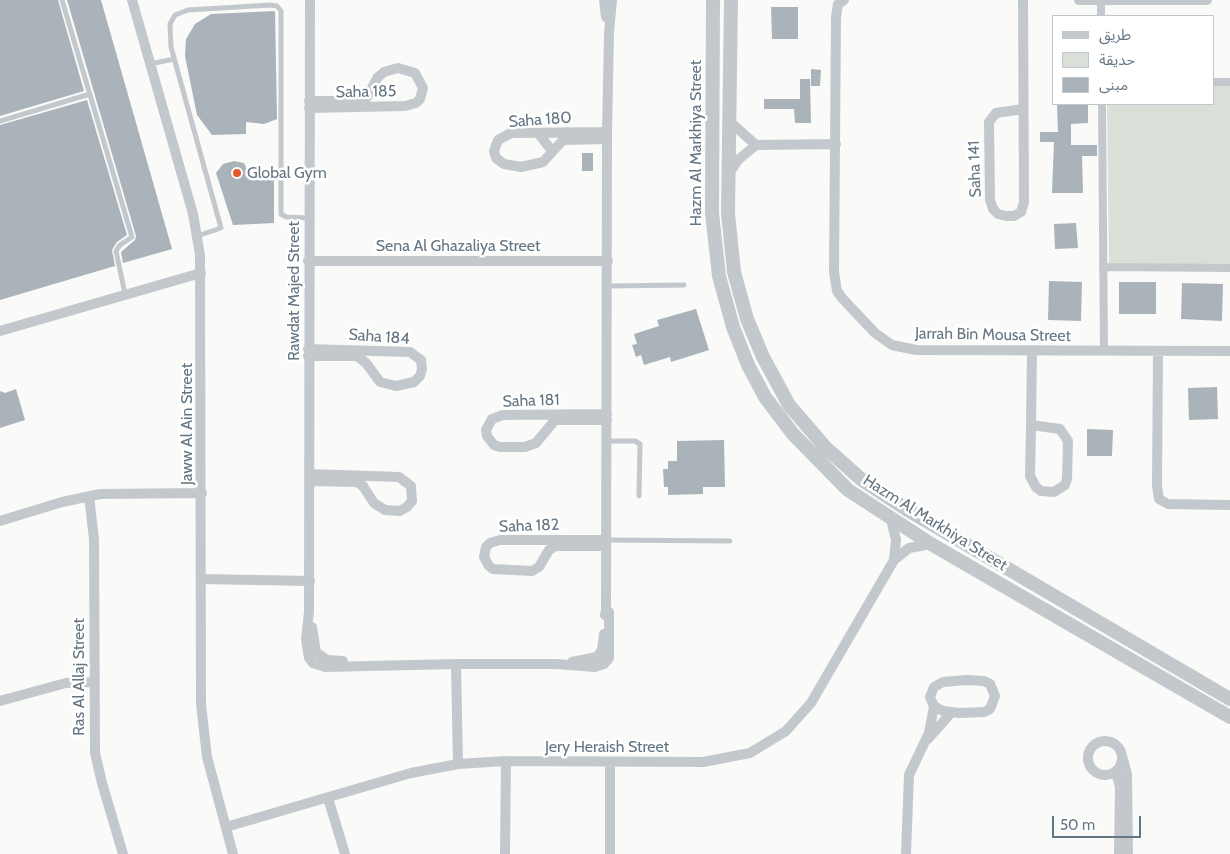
<!DOCTYPE html>
<html>
<head>
<meta charset="utf-8">
<style>
  body { margin:0 }
  #map { position:relative; width:1230px; height:854px; overflow:hidden; background:#fafaf8; font-family:Cabin,"Noto Sans Arabic",sans-serif }
  canvas { display:block }
  .legend { position:absolute; left:1052px; top:15px; width:162px; height:90px; box-sizing:border-box; background:#fff; border:1px solid #c1c8cd; margin:0; padding:6px 9px; list-style:none; font-size:15px; color:#657683 }
  .legend li { display:flex; align-items:center; gap:10px; height:25px }
  .legend b { width:25px; border:1px solid #c1c8cd }
  .scale { position:absolute; left:1052px; top:816px; width:89px; height:22px; box-sizing:border-box; border:2px solid #657683; border-top:0; padding-left:6px; font-size:15px; line-height:18px; white-space:nowrap; color:#657683; -webkit-text-stroke:4px #fff; paint-order:stroke }
</style>
</head>
<body>
<div id="map">
<canvas width="1230" height="854"></canvas>
<ul class="legend">
<li><b style="height:6px;background:#c3c8cc"></b>طريق</li>
<li><b style="height:14px;background:#dadfd7"></b>حديقة</li>
<li><b style="height:14px;background:#aab3b9"></b>مبنى</li>
</ul>
<div class="scale">50 m</div>
</div>
<script>
const ctx = document.querySelector('canvas').getContext('2d');
ctx.lineJoin = 'round';
function fillPath(path, color) { ctx.fillStyle = color; ctx.fill(path, 'evenodd'); }
const shape = rows => new Path2D(rows.map(r => 'M' + r).join(''));
function strokePath(path, color, width, dash) { ctx.strokeStyle = color; ctx.lineWidth = width; ctx.lineCap = dash ? 'butt' : 'round'; ctx.setLineDash(dash || []); ctx.stroke(path); }
function write(font, color, halo, rows, align = 'center') {
  ctx.font = font + ' Cabin,sans-serif'; ctx.lineWidth = 5; ctx.setLineDash([]); ctx.textBaseline = 'middle'; ctx.strokeStyle = halo; ctx.fillStyle = color; for (const [text, x, y, turn = 0] of rows) {
    ctx.save(); ctx.translate(x, y); ctx.rotate((+turn || 0) * Math.PI / 180); ctx.textAlign = isNaN(turn) ? turn : align; if (halo) ctx.strokeText(text, 0, 0); ctx.fillText(text, 0, 0); ctx.restore();
  }
}
fillPath(shape([
  [1214,86,1230,86,1230,265,1109,265,1107,104,1214,104]
]), '#dadfd7');
fillPath(shape([
  [0,0,58,0,84,91,0,116],
  [67,0,101,0,172,249,123,263,121,252,135,240,136,236],
  [771,7,798,7,798,39,772,39],
  [275,11,277,119,264,124,246,122,246,134,212,135,197,115,185,56,186,39,195,24,211,14],
  [811,69,821,70,820,86,811,86],
  [800,79,810,79,811,123,795,123,794,109,764,109,764,99,800,99],
  [87,100,127,235,117,242,112,250,115,266,0,300,0,125],
  [1057,104,1088,104,1088,123,1071,124,1071,145,1097,145,1097,156,1082,156,1083,193,1052,193,1054,142,1040,142,1040,132,1058,132],
  [582,153,593,153,593,171,582,171],
  [234,161,244,163,248,172,274,173,274,223,233,225,216,173,223,164],
  [1076,223,1078,248,1055,249,1054,224],
  [1049,281,1082,282,1081,321,1048,320],
  [1119,282,1156,282,1156,314,1119,314],
  [1182,283,1223,284,1222,321,1181,319],
  [696,309,709,350,671,362,670,357,644,365,641,355,636,357,632,345,637,344,634,334,659,326,657,320],
  [1217,387,1218,419,1189,420,1188,388],
  [16,389,25,420,0,428,0,391,5,393],
  [1087,429,1113,430,1112,456,1087,456],
  [724,440,725,487,703,487,703,494,668,495,668,487,664,487,663,469,668,469,668,461,677,461,677,441]
]), '#aab3b9');
strokePath(shape([
  [62,0,132,237,120,245,116,251,125,294],
  [150,64,174,59],
  [0,121,90,94],
  [197,236,221,228,171,47,170,24,175,15,188,10,271,5,277,6,281,11,281,214,286,217,309,218],
  [608,286,684,285],
  [607,441,635,441,640,444,639,496],
  [606,540,730,541]
]), '#c3c8cc', 5);
strokePath(shape([
  [1101,0,1101,16],
  [1214,82,1230,82],
  [1102,104,1104,351],
  [1103,267,1230,268]
]), '#c3c8cc', 8);
strokePath(shape([
  [132,0,193,214,200,255,201,704,207,757,233,854],
  [310,0,309,612,306,639,309,658,313,663,325,667,456,664,556,664,595,667,604,664,609,658,609,612,606,610],
  [604,0,606,17],
  [844,0,838,4,836,17,834,272,837,291,842,298,875,333,892,345,916,350,1230,351],
  [1023,0,1024,202,1021,212,1014,216,1006,216,998,214,993,209,990,200,989,122,996,113,1023,109],
  [1079,0,1207,0],
  [309,101,361,101,367,97,378,77,384,72,398,68,415,73,423,88,420,99,416,103,405,106,309,108],
  [728,120,756,145],
  [607,132,511,133,498,140,494,151,496,158,504,164,521,167,543,162,563,140,607,139],
  [538,133,552,151],
  [728,175,738,160,756,145,836,144],
  [308,261,608,261],
  [0,331,201,273],
  [308,349,410,352,421,360,422,369,420,376,414,382,396,386,380,382,366,363,357,356,308,356],
  [1158,351,1157,486,1159,499,1168,504,1230,505],
  [607,414,503,415,492,419,486,430,487,436,494,445,500,447,525,447,536,443,555,420,607,420],
  [1031,425,1060,429,1068,441,1067,479,1065,485,1054,492,1041,491,1036,487,1030,476,1031,425],
  [1031,425,1032,350],
  [309,474,399,477,411,486,412,501,407,507,400,511,385,510,374,503,363,486,357,482,309,481],
  [89,496,94,539,95,753,102,783,123,854],
  [891,519,896,540,894,560],
  [0,521,62,502,100,494,202,493],
  [606,540,500,540,490,543,486,547,484,557,489,566,493,569,532,571,539,567,549,550,556,546,606,546],
  [202,579,310,581],
  [605,615,606,610,607,132,609,33,612,0],
  [312,627,316,652,327,660,343,661],
  [572,662,597,657,602,650,604,634],
  [456,664,458,764],
  [966,680,984,681,990,684,995,696,990,709,984,712,960,713,943,711,934,706,930,697,934,687,943,682,966,680],
  [0,701,66,683,94,682],
  [928,739,951,713],
  '1088 758a17 17 0 1 1 34 0a17 17 0 1 1-34 0Z',
  [1123,759,1127,774,1128,854],
  [1116,772,1120,787,1119,854],
  [328,798,345,854],
  [226,827,411,773,458,764,506,761,703,762,750,753,786,731,811,703,894,560,909,548,931,544],
  [505,854,506,761],
  [610,854,610,762],
  [906,854,909,775,929,733,934,706]
]), '#c3c8cc', 10);
strokePath(shape([
  [713,0,712,213,719,276,733,327,748,365,765,397,793,434,848,490,931,544,1230,717],
  [731,0,728,213,734,272,747,319,763,357,789,405,826,448,862,480,906,509,1230,699]
]), '#c3c8cc', 14);
for (const [x, y, r, color] of [
  [237,173,5,"#e4572e"]
]) { const dot = new Path2D(); dot.arc(x, y, r, 0, 2 * Math.PI); ctx.fillStyle = color; ctx.fill(dot); strokePath(dot, '#fff', 2); }
write('16px', '#657683', '#fff', [
  ["Saha 185",366,92,-1],
  ["Saha 180",540,120,-4],
  ["Hazm Al Markhiya Street",696,143,-90],
  ["Saha 141",975,169,-92],
  ["Sena Al Ghazaliya Street",458,246],
  ["Rawdat Majed Street",294,291,-90],
  ["Jarrah Bin Mousa Street",993,335,1],
  ["Saha 184",379,337,4],
  ["Saha 181",531,401,-2],
  ["Jaww Al Ain Street",187,424,-90],
  ["Hazm Al Markhiya Street",935,523,32],
  ["Saha 182",529,526,-2],
  ["Ras Al Allaj Street",79,677,-90],
  ["Jery Heraish Street",607,747]
]);
write('16px', '#657683', '#fff', [
  ["Global Gym",247,173]
], 'left');
</script>
</body>
</html>
